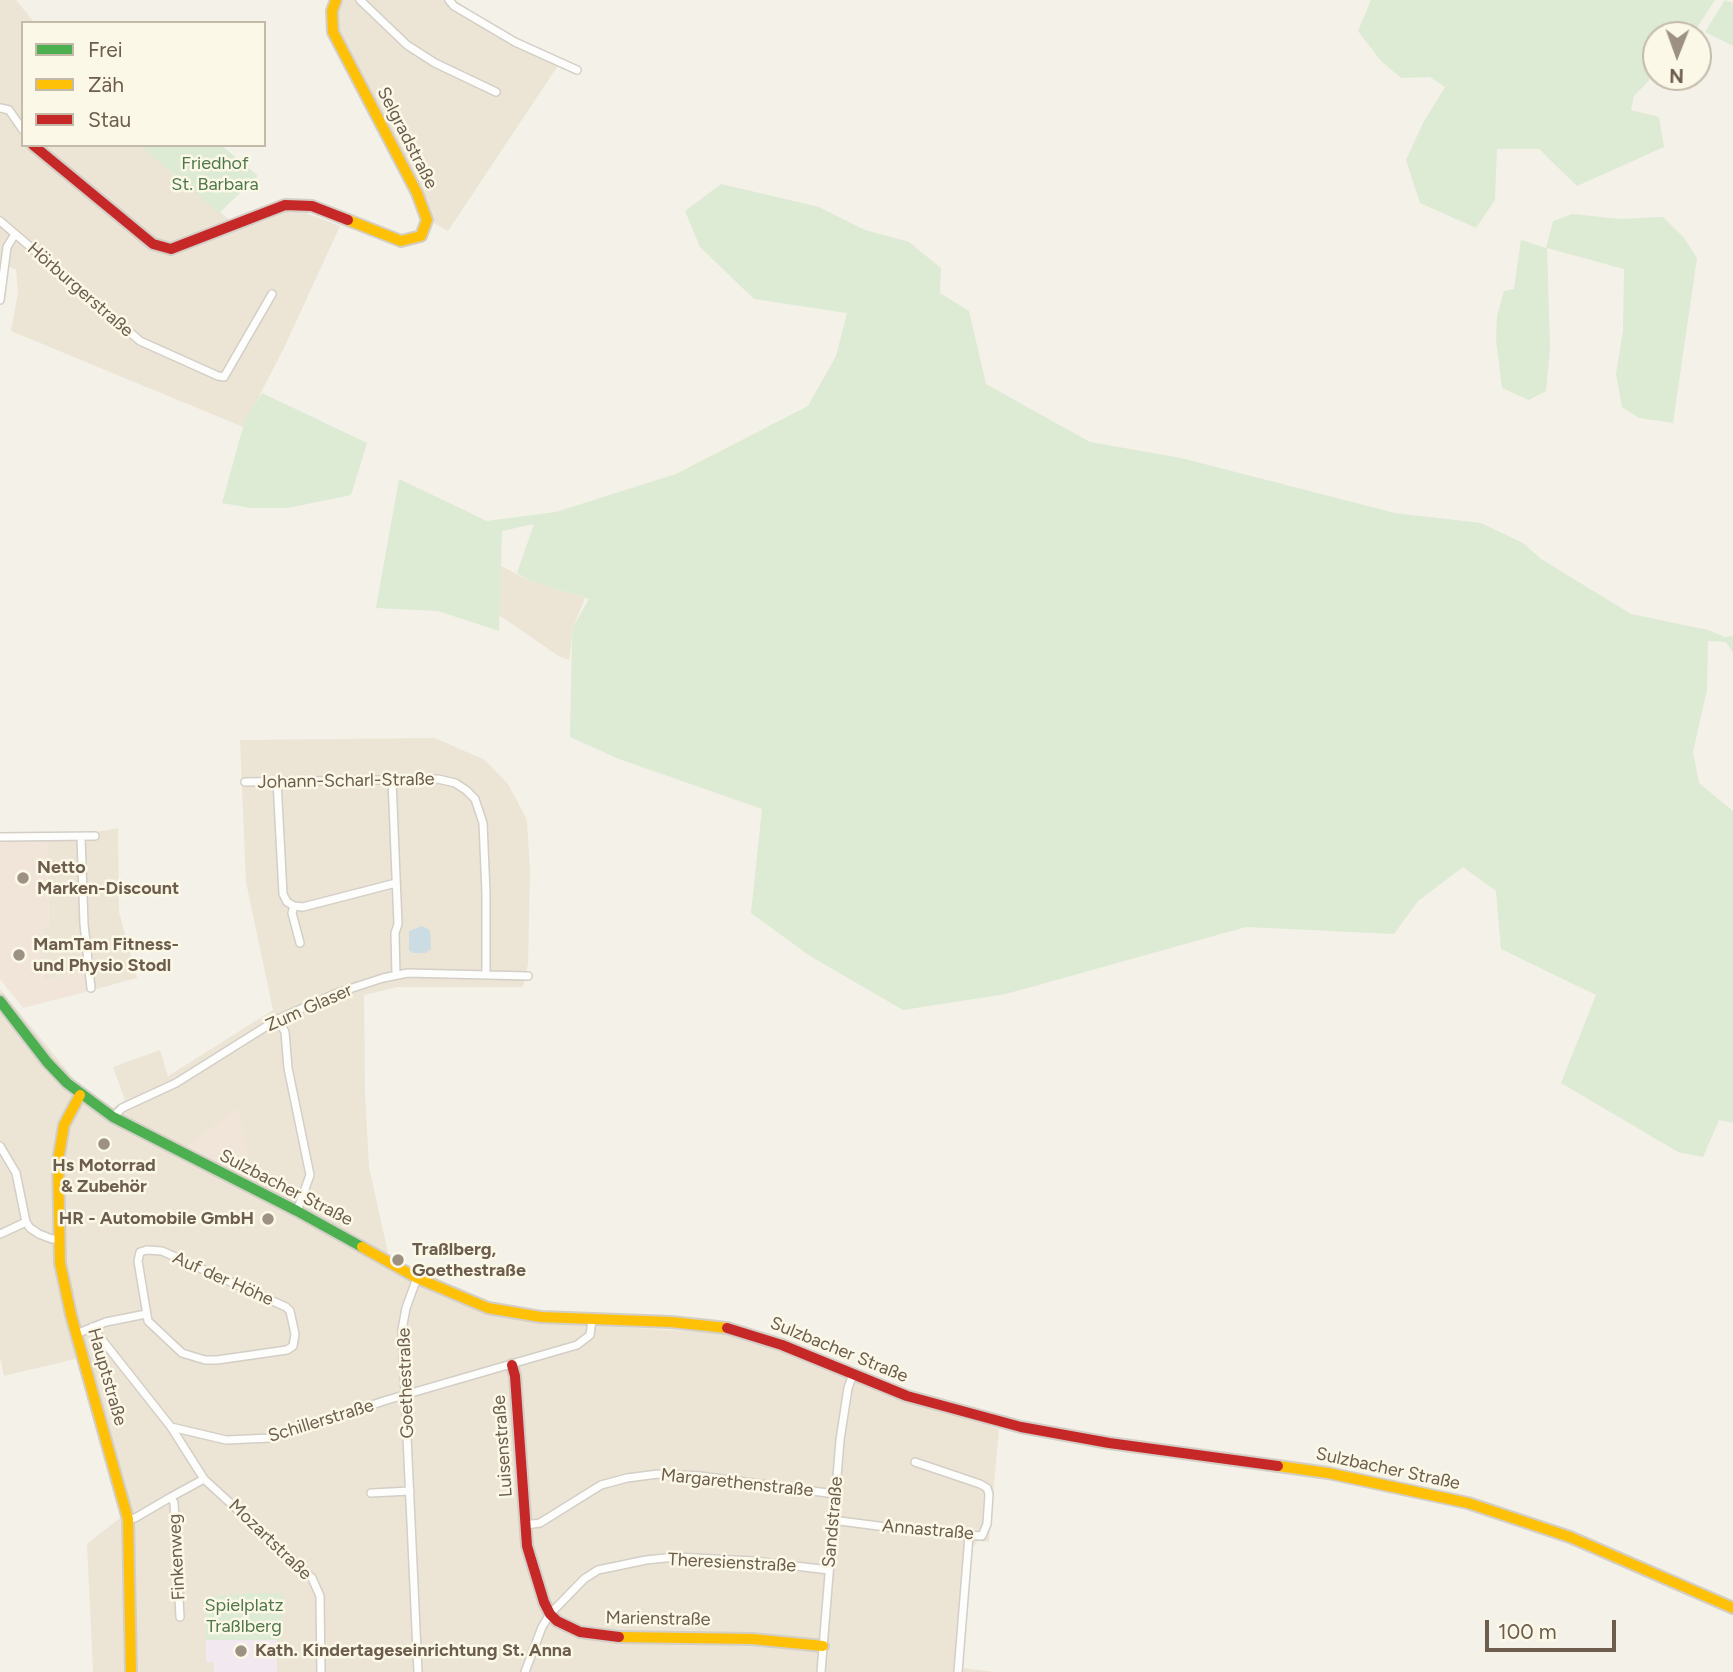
<!DOCTYPE html>
<html>
<head>
<meta charset="utf-8">
<style>
  body { margin:0 }
  #map { position:relative; width:1733px; height:1672px; overflow:hidden; background:#f4f1e8; font-family:Figtree,sans-serif }
  canvas { display:block }
  .legend { position:absolute; left:21px; top:21px; width:245px; height:126px; box-sizing:border-box; background:#fcf8e8; border:2px solid #c3baaa; margin:0; padding:9px 12px; list-style:none; font-size:21px; color:#6d5d4c }
  .legend li { display:flex; align-items:center; gap:14px; height:35px }
  .legend b { width:35px; border:2px solid #c3baaa }
  .north { position:absolute; left:1642px; top:21px; width:70px; height:70px; box-sizing:border-box; background:#fcf8e8; border:2px solid #c3baaa; border-radius:50%; rotate:181deg; font-size:19px; font-weight:700; line-height:28px; text-align:center; color:#6d5d4c }
  .north::after { content:''; display:block; margin:auto; width:24px; height:32px; background:#9c9183; clip-path:polygon(50% 0,100% 100%,50% 72%,0 100%) }
  .scale { position:absolute; left:1485px; top:1620px; width:131px; height:32px; box-sizing:border-box; border:4px solid #6d5d4c; border-top:0; padding-left:9px; font-size:21px; line-height:24px; white-space:nowrap; color:#6d5d4c; -webkit-text-stroke:5px #fcf8e8; paint-order:stroke }
</style>
</head>
<body>
<div id="map">
<canvas width="1733" height="1672"></canvas>
<ul class="legend">
<li><b style="height:9px;background:#4caf50"></b>Frei</li>
<li><b style="height:9px;background:#ffc107"></b>Zäh</li>
<li><b style="height:9px;background:#c62828"></b>Stau</li>
</ul>
<div class="north">N</div>
<div class="scale">100 m</div>
</div>
<script>
const ctx = document.querySelector('canvas').getContext('2d');
ctx.lineJoin = 'round';
function fillPath(path, color) { ctx.fillStyle = color; ctx.fill(path, 'evenodd'); }
const shape = rows => new Path2D(rows.map(r => 'M' + r).join(''));
function strokePath(path, color, width, dash) { ctx.strokeStyle = color; ctx.lineWidth = width; ctx.lineCap = dash ? 'butt' : 'round'; ctx.setLineDash(dash || []); ctx.stroke(path); }
function write(font, color, halo, rows, align = 'center') {
  ctx.font = font + ' Figtree,sans-serif'; ctx.lineWidth = 5; ctx.setLineDash([]); ctx.textBaseline = 'middle'; ctx.strokeStyle = halo; ctx.fillStyle = color; for (const [text, x, y, turn = 0] of rows) {
    ctx.save(); ctx.translate(x, y); ctx.rotate((+turn || 0) * Math.PI / 180); ctx.textAlign = isNaN(turn) ? turn : align; if (halo) ctx.strokeText(text, 0, 0); ctx.fillText(text, 0, 0); ctx.restore();
  }
}
fillPath(shape([
  [0,0,16,0,35,23,23,23,23,145,140,145,239,228,283,212,304,212,340,226,283,350,243,427,11,331,18,292,16,270,0,261],
  [343,0,455,0,513,39,561,61,448,231,435,224,414,174,346,47,338,25,337,10],
  [501,566,530,581,585,598,573,627,569,660,560,657,499,615],
  [435,738,485,760,508,784,527,820,530,870,528,964,523,987,398,987,364,995,365,1092,369,1167,388,1253,434,1293,481,1311,530,1322,722,1333,786,1353,906,1402,999,1429,989,1542,978,1541,972,1548,963,1668,993,1672,93,1672,87,1544,121,1517,79,1358,4,1376,0,1357,0,989,103,1114,125,1100,113,1067,160,1050,168,1076,273,1010,246,882,240,740],
  [118,828,119,912,137,978,89,991,85,970,44,981,42,927,49,927,46,832,95,832]
]), '#ece5d6');
fillPath(shape([
  [0,832,46,832,49,927,42,928,44,981,86,970,89,991,23,1008,0,979],
  [237,1108,255,1182,185,1148]
]), '#f1e5d9');
fillPath(shape([
  [206,1640,277,1640,277,1672,214,1672,214,1662,206,1662]
]), '#f2e8ef');
fillPath(shape([
  [1371,0,1715,0,1692,35,1656,35,1656,73,1634,96,1631,110,1659,117,1664,147,1577,186,1539,149,1497,149,1495,200,1476,228,1420,203,1406,160,1423,123,1445,87,1430,77,1401,78,1381,61,1358,31],
  [1725,0,1733,3,1733,46,1705,32],
  [140,145,221,145,258,176,219,213],
  [721,184,819,207,865,230,909,242,941,268,940,293,969,311,986,384,1090,442,1181,458,1395,513,1481,523,1523,543,1541,559,1631,614,1708,630,1725,637,1733,636,1733,653,1726,642,1708,641,1707,690,1693,752,1699,783,1733,811,1733,1123,1719,1120,1703,1157,1678,1152,1561,1083,1596,995,1501,949,1496,891,1463,867,1418,901,1394,934,1246,927,1006,994,903,1010,810,956,751,913,762,809,619,759,570,737,572,634,573,627,589,599,530,581,517,573,534,524,502,531,499,631,438,611,376,608,399,479,487,521,556,512,676,474,808,406,836,356,847,313,754,299,700,247,685,211],
  [1572,214,1621,219,1663,217,1684,238,1697,258,1673,423,1639,418,1622,407,1616,374,1623,331,1624,269,1547,248,1550,347,1546,391,1529,400,1502,388,1496,340,1497,316,1504,291,1514,289,1521,240,1546,248,1553,221],
  [262,393,367,443,351,495,288,508,251,508,222,503,245,420],
  [253,1593,283,1594,282,1640,206,1640,206,1597]
]), '#ddead4');
fillPath(shape([
  [422,926,430,930,431,949,426,953,413,953,409,950,409,931]
]), '#cbdde2');
const street = shape([
  [360,0,407,45,435,63,496,92],
  [449,0,454,6,515,42,577,70],
  [0,108,9,110,23,130],
  [0,221,140,341,218,376,224,377,272,294],
  [0,300,7,247,15,234],
  [392,780,398,924,395,933,396,975],
  [277,781,283,894,287,902,294,906,303,907,396,883],
  [245,782,438,779,455,783,466,790,475,799,483,823,486,893,486,974],
  [0,837,95,836],
  [81,837,84,924,91,988],
  [294,906,292,913,300,943],
  [278,1019,285,1032,288,1068,310,1175,297,1211],
  [113,1117,122,1108,176,1083,278,1019,337,993,383,978,408,973,528,976],
  [0,1146,16,1173,26,1222,30,1228,39,1234,52,1239,58,1239],
  [0,1234,26,1222],
  [147,1250,162,1251,286,1307,290,1311,295,1334,293,1346,287,1350,217,1360,205,1360,182,1353,148,1321,138,1261,140,1252,147,1250],
  [417,1278,406,1308,402,1330,418,1672],
  [92,1327,171,1427,204,1479,312,1578,320,1596,321,1672],
  [76,1334,106,1322,146,1314],
  [171,1427,226,1440,271,1438,387,1400,577,1345,590,1335,592,1320],
  [371,1493,410,1491],
  [128,1519,135,1518,171,1497],
  [832,1520,925,1532,982,1536,987,1524,989,1494,987,1488,980,1484,915,1462],
  [526,1525,540,1523,601,1485,627,1478,658,1474,700,1476,835,1494],
  [180,1617,174,1503,171,1497,204,1479],
  [525,1672,542,1627,550,1614,584,1579,598,1570,646,1560,675,1557,753,1561,829,1570],
  [821,1672,840,1440,848,1388,853,1374],
  [958,1672,969,1536]
]);
const fast = shape([
  [0,1001,47,1062,67,1083,113,1117,297,1211,362,1247]
]);
const slow = shape([
  [336,0,332,11,333,32,417,193,427,220,421,236,401,241,348,220],
  [80,1095,64,1125,58,1161,60,1263,71,1315,128,1519,131,1672],
  [362,1247,417,1278,488,1308,541,1317,671,1322,727,1328],
  [1278,1466,1328,1473,1468,1503,1570,1537,1733,1608],
  [619,1637,752,1639,823,1646]
]);
const jam = shape([
  [33,145,153,244,171,249,285,205,312,206,348,220],
  [727,1328,782,1345,907,1396,1021,1427,1109,1443,1278,1466],
  [512,1365,515,1376,527,1546,544,1602,550,1614,557,1621,580,1632,619,1637]
]);
strokePath(street, '#d3cec6', 10);
strokePath(fast, '#d3cec6', 14);
strokePath(slow, '#d3cec6', 14);
strokePath(jam, '#d3cec6', 14);
strokePath(street, '#fdfdfc', 7);
strokePath(fast, '#4caf50', 10);
strokePath(slow, '#ffc107', 10);
strokePath(jam, '#c62828', 10);
for (const [x, y, r, color] of [
  [23,878,7,"#9c9183"],
  [19,955,7,"#9c9183"],
  [104,1144,7,"#9c9183"],
  [268,1219,7,"#9c9183"],
  [398,1260,7,"#9c9183"],
  [241,1651,7,"#9c9183"]
]) { const dot = new Path2D(); dot.arc(x, y, r, 0, 2 * Math.PI); ctx.fillStyle = color; ctx.fill(dot); strokePath(dot, '#fcf8e8', 2.5); }
write('18px', '#6d5d4c', '#fcf8e8', [
  ["Selgradstraße",407,138,63],
  ["Hörburgerstraße",80,290,41],
  ["Johann-Scharl-Straße",346,781,-1],
  ["Zum Glaser",309,1008,-24],
  ["Sulzbacher Straße",286,1188,27],
  ["Auf der Höhe",223,1279,24],
  ["Sulzbacher Straße",839,1350,22],
  ["Hauptstraße",107,1377,74],
  ["Goethestraße",406,1383,-92],
  ["Schillerstraße",321,1421,-17],
  ["Luisenstraße",503,1446,-94],
  ["Sulzbacher Straße",1388,1469,12],
  ["Margarethenstraße",737,1483,6],
  ["Sandstraße",833,1522,-85],
  ["Annastraße",928,1530,5],
  ["Mozartstraße",270,1540,44],
  ["Finkenweg",177,1557,-93],
  ["Theresienstraße",732,1563,3],
  ["Marienstraße",658,1619,1]
]);
write('18px', '#4f7849', '#fcf8e8', [
  ["Friedhof",215,164],
  ["St. Barbara",215,185],
  ["Spielplatz",244,1606],
  ["Traßlberg",244,1627]
]);
write('bold 18px', '#6d5d4c', '#fcf8e8', [
  ["Netto",37,868],
  ["Marken-Discount",37,889],
  ["MamTam Fitness-",33,945],
  ["und Physio Stodl",33,966],
  ["Hs Motorrad",104,1166,"center"],
  ["& Zubehör",104,1187,"center"],
  ["HR - Automobile GmbH",254,1219,"right"],
  ["Traßlberg,",412,1250],
  ["Goethestraße",412,1271],
  ["Kath. Kindertageseinrichtung St. Anna",255,1651]
], 'left');
</script>
</body>
</html>
